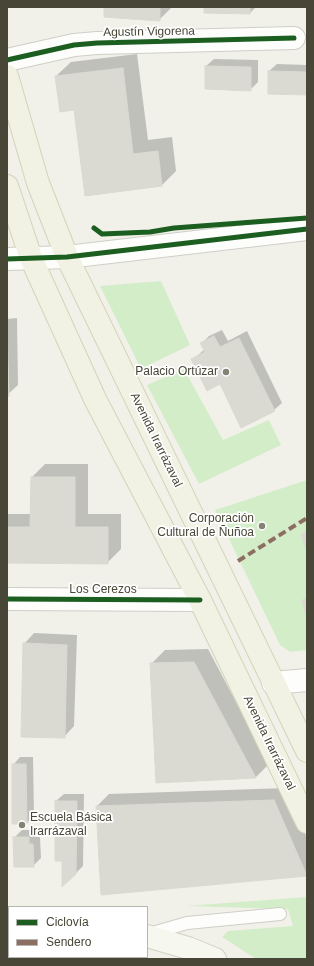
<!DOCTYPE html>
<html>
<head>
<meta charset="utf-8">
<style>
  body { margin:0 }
  #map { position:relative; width:314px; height:966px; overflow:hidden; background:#f1f1ea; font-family:Arial,sans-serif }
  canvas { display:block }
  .frame { position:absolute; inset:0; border:8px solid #484636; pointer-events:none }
  .legend { position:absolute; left:8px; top:906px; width:140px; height:52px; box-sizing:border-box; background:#fff; border:1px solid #b6b5af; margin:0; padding:5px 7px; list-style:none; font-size:12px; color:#484636 }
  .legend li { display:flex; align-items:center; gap:8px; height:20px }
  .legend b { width:20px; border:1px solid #b6b5af }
</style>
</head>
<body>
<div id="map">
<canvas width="314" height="966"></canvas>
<div class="frame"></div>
<ul class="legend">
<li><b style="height:5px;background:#1b5e20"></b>Ciclovía</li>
<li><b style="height:5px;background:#8d6e63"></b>Sendero</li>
</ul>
</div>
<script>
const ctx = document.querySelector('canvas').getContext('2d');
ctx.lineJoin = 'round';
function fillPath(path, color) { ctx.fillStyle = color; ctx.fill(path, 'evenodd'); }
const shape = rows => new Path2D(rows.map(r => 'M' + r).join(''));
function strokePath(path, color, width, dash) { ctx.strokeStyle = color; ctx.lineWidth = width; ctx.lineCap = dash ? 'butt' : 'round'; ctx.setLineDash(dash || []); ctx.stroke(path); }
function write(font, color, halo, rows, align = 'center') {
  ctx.font = font + ' Arial,sans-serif'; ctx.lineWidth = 3.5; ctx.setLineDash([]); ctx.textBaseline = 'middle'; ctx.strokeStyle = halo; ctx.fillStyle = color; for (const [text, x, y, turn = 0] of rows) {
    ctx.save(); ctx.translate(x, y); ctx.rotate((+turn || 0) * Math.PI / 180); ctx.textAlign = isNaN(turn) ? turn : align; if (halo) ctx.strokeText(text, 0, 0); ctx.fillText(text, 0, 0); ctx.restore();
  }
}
fillPath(shape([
  [161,281,190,345,141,369,100,286],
  [184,369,223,440,269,420,281,445,199,484,147,385],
  [307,480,307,532,301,534,307,552,307,598,302,600,307,620,307,650,290,652,280,645,215,510],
  [307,897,307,959,256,959,222,937,228,931,293,926,288,909,186,906]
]), '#d4edc9');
fillPath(shape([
  [105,7,172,7,159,20],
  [205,7,256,7,250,13],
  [137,54,148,140,172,137,176,171,162,185,75,109,56,76,71,62],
  [214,59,258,60,258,82,250,90,206,66],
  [277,64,307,65,307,94,269,71],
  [17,318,18,385,7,395,7,319],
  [222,330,228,341,247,331,282,403,274,410,221,383,193,359,204,350,202,343,209,336],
  [45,464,88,464,88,514,121,514,121,549,107,563,7,562,7,514,32,514,32,477],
  [34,633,77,635,74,726,64,737,24,644],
  [208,649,269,764,256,777,157,782,151,664,165,650],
  [20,757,33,757,34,815,27,823,13,765],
  [286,788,307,838,306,875,97,806,109,794],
  [64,794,84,794,83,866,75,874,63,860,56,801],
  [22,830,36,830,36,837,40,837,41,858,33,866,14,838]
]), '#0003');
const building = shape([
  [104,7,160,7,160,21,104,17,104,7],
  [204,7,250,7,250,14,204,13,204,7],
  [205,66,251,67,251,91,205,89,205,66],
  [123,68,133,154,158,151,162,186,85,196,74,110,60,112,55,76,123,68],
  [268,71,307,72,307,95,268,94,268,71],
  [7,328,9,396,7,396,7,328],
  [214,336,220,347,239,338,275,411,241,428,220,384,207,391,191,359,205,352,200,343,214,336],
  [31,477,75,477,75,527,108,527,108,564,7,563,7,527,30,527,31,477],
  [307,532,307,552,301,534,307,532],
  [307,598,307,620,302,600,307,598],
  [23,643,67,645,65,738,21,737,23,643],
  [194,662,256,778,156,783,150,663,194,662],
  [12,764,26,764,27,824,12,824,12,764],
  [274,800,307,876,101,895,96,806,274,800],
  [55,801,77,801,76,874,62,887,62,861,55,861,55,801],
  [13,837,29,837,29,844,33,844,34,867,14,867,13,837]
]);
fillPath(building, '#dbdad2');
strokePath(building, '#d9d9d0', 1);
const service = shape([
  [149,934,187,923,280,914]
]);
const minor = shape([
  [7,60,74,45,97,43,294,38],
  [7,599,200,600],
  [273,683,307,680]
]);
const tertiary = shape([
  [7,259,67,257,307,229]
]);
const secondary = shape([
  [7,929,9,929],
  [147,936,188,948,215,959]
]);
const primary = shape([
  [7,76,38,183,67,257,307,751],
  [7,186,31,258,95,399,200,600,307,822]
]);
strokePath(service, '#cfcfc7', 14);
strokePath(minor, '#cfcfc7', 24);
strokePath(tertiary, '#cfcfc7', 24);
strokePath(secondary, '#d1d2c2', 24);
strokePath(primary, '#d3d4b7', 24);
strokePath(service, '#fdfdfc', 12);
strokePath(minor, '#fdfdfc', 22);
strokePath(tertiary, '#fdfdfc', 22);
strokePath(secondary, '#f6f7ee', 22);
strokePath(primary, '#f1f1e4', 22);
strokePath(shape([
  [238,561,307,518]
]), '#8d6e63', 4, [8, 4]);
strokePath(shape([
  [7,60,74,45,97,43,294,38],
  [94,228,102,234,150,232,174,228,307,218],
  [7,259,67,257,307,229],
  [7,599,200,600]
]), '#1b5e20', 5);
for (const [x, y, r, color] of [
  [226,372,4,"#838275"],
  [262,526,4,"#838275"],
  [22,825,4,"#838275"]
]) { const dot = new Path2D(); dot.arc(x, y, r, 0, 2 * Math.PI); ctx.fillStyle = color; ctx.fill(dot); strokePath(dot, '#fff', 1.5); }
write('12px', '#484636', '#fff', [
  ["Agustín Vigorena",149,32,-1],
  ["Avenida Irarrázaval",156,440,64],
  ["Los Cerezos",103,590],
  ["Avenida Irarrázaval",269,743,64]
]);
write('12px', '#484636', '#fff', [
  ["Palacio Ortúzar",218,372],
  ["Corporación",254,519],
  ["Cultural de Ñuñoa",254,533],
  ["Escuela Básica",30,818,"left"],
  ["Irarrázaval",30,832,"left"]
], 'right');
</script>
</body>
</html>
